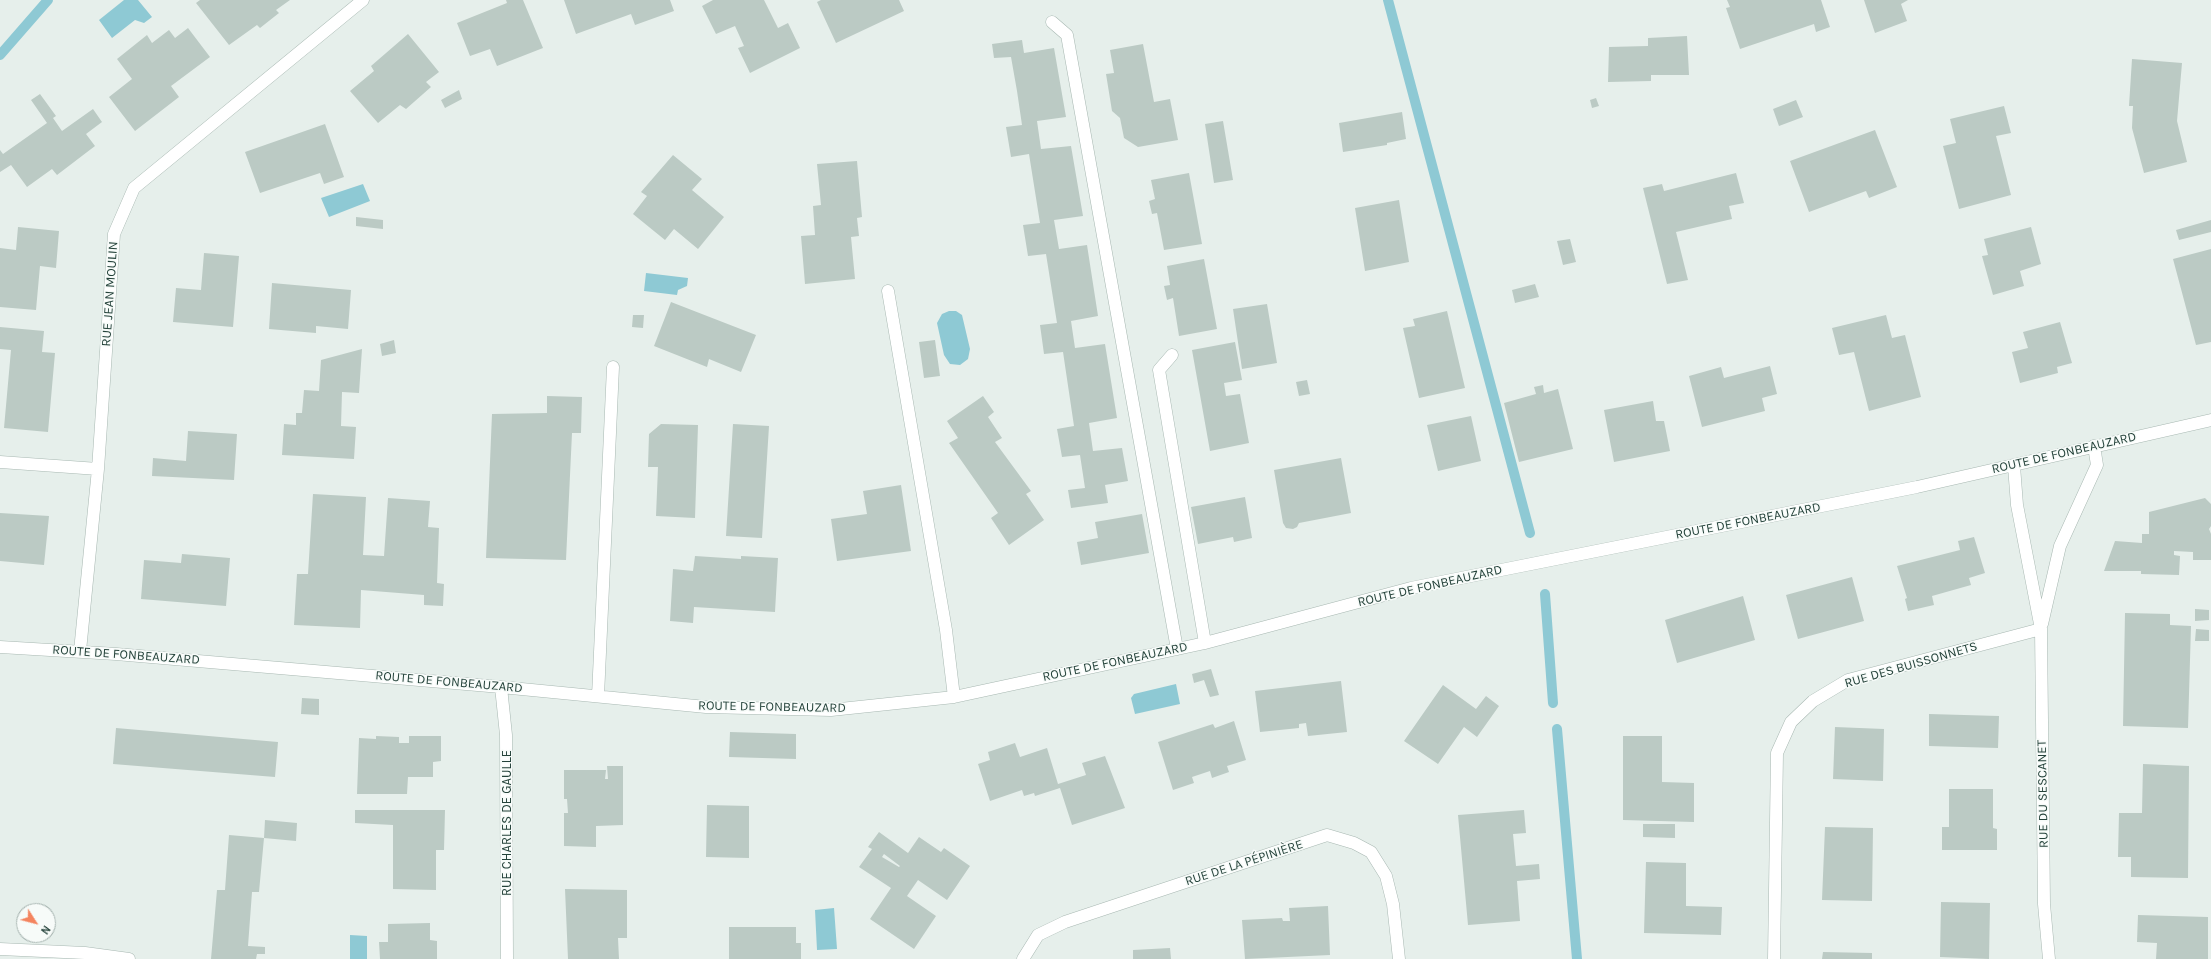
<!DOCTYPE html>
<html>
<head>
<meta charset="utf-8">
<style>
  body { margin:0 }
  #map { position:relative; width:2211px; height:959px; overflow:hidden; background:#e6efeb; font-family:Karla,sans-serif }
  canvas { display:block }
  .north { position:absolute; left:16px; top:903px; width:40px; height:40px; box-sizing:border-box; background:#f7fbf9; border:1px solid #a3b1ad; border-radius:50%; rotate:126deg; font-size:11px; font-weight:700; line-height:16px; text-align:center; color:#24423a }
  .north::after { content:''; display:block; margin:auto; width:14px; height:18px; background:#f4845f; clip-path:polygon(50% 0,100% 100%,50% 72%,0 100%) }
</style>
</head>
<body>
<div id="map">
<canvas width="2211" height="959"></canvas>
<div class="north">N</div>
</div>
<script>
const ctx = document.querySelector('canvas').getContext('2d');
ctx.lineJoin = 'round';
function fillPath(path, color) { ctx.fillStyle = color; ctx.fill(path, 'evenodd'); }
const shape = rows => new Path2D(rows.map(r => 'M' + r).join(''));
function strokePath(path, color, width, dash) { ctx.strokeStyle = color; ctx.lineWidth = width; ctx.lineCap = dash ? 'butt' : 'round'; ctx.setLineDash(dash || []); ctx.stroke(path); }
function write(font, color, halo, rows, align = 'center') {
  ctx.font = font + ' Karla,sans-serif'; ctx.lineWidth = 3; ctx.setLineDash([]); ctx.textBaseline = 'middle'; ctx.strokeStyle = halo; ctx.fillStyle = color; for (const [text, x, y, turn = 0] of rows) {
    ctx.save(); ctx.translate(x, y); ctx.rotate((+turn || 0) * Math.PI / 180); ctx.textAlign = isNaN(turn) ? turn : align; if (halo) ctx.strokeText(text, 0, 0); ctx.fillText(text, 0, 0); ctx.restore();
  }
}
fillPath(shape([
  [124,0,138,0,152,17,144,23,135,20,112,38,99,20],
  [363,184,370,201,329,217,321,198],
  [646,273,688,278,687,286,678,290,677,295,644,291],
  [949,311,956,311,962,315,970,349,968,359,960,365,950,364,944,355,937,323,942,314],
  [1176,684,1180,704,1135,714,1131,698,1134,694],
  [834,908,837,949,817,950,815,910],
  [350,935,367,936,367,959,350,959]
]), '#8ec9d4');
strokePath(shape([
  [1388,0,1530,533],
  [0,55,48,0],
  [1545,594,1553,703],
  [1557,729,1577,959]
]), '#8ec9d4', 10);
fillPath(shape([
  [200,0,290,0,276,10,279,13,260,28,257,25,229,45,196,3],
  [506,0,523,0,543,48,497,66,490,49,470,56,457,23,507,3],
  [564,0,670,0,674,11,635,25,631,14,576,34],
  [713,0,764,0,778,28,788,23,800,48,750,73,738,48,744,46,735,26,716,34,702,6],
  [821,0,899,0,904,11,836,43,817,2],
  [1727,0,1821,0,1830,27,1816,32,1814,24,1740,49,1726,8,1730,7],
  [1864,0,1908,0,1901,4,1907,21,1875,33],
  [188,28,210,57,171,86,179,97,135,131,109,97,132,79,117,59,147,35,152,43,169,30,175,38],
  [408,34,439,72,426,82,431,87,406,109,400,105,378,123,350,91,374,71,371,66],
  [1687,36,1689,75,1651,75,1651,81,1608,82,1609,47,1648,46,1648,38],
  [1022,40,1024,53,1054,48,1066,117,1037,121,1041,149,1071,146,1083,216,1054,220,1059,249,1087,245,1098,316,1071,321,1075,348,1105,344,1117,418,1089,423,1093,451,1122,448,1128,481,1105,485,1108,503,1071,508,1068,490,1085,488,1080,455,1062,457,1057,429,1074,426,1063,352,1044,354,1040,325,1057,323,1046,254,1028,256,1023,225,1040,223,1029,154,1011,157,1006,127,1022,125,1017,91,1011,57,994,58,992,44],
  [1143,44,1154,102,1170,99,1178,140,1138,147,1124,138,1120,118,1112,111,1106,74,1114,73,1110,50],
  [2132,59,2182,63,2177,121,2187,162,2144,173,2132,128,2133,106,2129,106],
  [459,90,462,99,445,108,441,100],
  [40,94,56,116,53,118,62,131,93,109,102,122,86,134,95,146,57,175,52,169,27,187,11,165,0,172,0,150,3,154,47,123,31,100],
  [1596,98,1599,106,1592,108,1590,100],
  [1796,100,1803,117,1779,126,1773,109],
  [2004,106,2011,133,1996,136,2011,195,1959,209,1943,146,1956,143,1950,119],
  [1402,112,1406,139,1387,143,1387,145,1343,152,1339,123],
  [1223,121,1233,180,1214,183,1205,124],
  [325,124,344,177,324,184,320,173,260,193,245,152],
  [1875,130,1897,187,1869,198,1866,191,1809,212,1790,161],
  [673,155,702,179,692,190,724,217,698,249,674,229,665,240,633,214,647,196,641,192],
  [857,161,862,217,857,218,859,236,851,237,855,279,805,284,801,236,815,235,813,206,821,205,817,164],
  [1189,173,1202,244,1164,250,1157,213,1152,214,1149,201,1155,199,1151,180],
  [1736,173,1744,203,1729,206,1732,219,1676,232,1688,280,1667,284,1643,188,1662,184,1664,191],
  [1399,200,1409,262,1365,271,1355,208],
  [356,217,383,220,383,229,356,226],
  [2211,220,2211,232,2179,240,2176,230],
  [18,227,59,231,56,268,40,266,36,310,0,307,0,248,16,250],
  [2031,227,2041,264,2020,271,2024,286,1993,295,1982,256,1988,255,1984,239],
  [1570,239,1576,262,1563,265,1557,241],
  [2211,249,2211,342,2196,345,2173,259],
  [204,253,239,256,233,327,173,322,176,288,201,290],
  [1204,259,1217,329,1179,336,1173,298,1167,300,1164,286,1170,285,1167,266],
  [272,283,351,290,348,329,316,326,316,333,269,329],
  [1535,284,1539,297,1515,303,1512,290],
  [671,302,756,335,741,372,709,359,707,367,654,346],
  [1267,304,1277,363,1242,369,1233,309],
  [1447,311,1465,388,1419,398,1403,328,1415,326,1413,319],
  [633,315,644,315,643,328,632,327],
  [1886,315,1892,338,1905,335,1921,397,1869,411,1854,352,1839,355,1832,328],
  [2060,322,2072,363,2057,367,2058,373,2020,383,2012,352,2028,348,2023,332],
  [0,327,44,331,42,352,55,353,48,432,4,428,11,350,0,349],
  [394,340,396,353,382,356,380,344],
  [935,340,940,376,924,378,919,342],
  [1235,342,1242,380,1224,383,1226,396,1240,394,1249,443,1210,451,1192,350],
  [362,349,359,393,342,392,341,426,356,427,354,459,282,455,284,424,296,425,296,413,302,413,304,390,319,391,321,360],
  [1770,366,1777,394,1762,398,1765,411,1702,427,1689,376,1721,367,1724,378],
  [1307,380,1310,394,1299,396,1296,382],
  [1543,385,1544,393,1558,389,1573,449,1519,462,1504,403,1536,394,1534,387],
  [547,396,582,397,581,433,572,433,566,560,486,558,492,414,547,413],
  [983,396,994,412,988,417,1002,438,995,442,1031,491,1026,494,1044,520,1009,545,991,518,998,513,949,443,958,438,947,421],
  [1653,401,1656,421,1664,421,1670,451,1614,462,1604,410],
  [1471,416,1481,461,1438,471,1427,425],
  [661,424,698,425,695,518,656,516,658,467,648,467,649,434],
  [733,424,769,426,762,538,726,536],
  [188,431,237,434,234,480,152,476,153,458,186,461],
  [1341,458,1351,513,1299,523,1297,527,1293,529,1286,528,1283,523,1274,470],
  [901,485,911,551,837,561,831,519,867,514,863,491],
  [313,494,366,497,363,555,384,556,388,498,430,501,428,527,439,528,437,583,444,584,443,606,424,605,424,595,361,590,360,628,294,625,297,574,308,574],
  [1245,497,1252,538,1234,542,1233,537,1198,544,1191,507],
  [2205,498,2211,504,2211,526,2209,529,2211,534,2211,560,2193,560,2193,552,2174,551,2174,555,2180,556,2179,575,2141,574,2141,571,2104,571,2115,541,2142,543,2142,534,2149,534,2149,512],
  [0,513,49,516,44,565,0,561],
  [1142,514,1149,553,1081,565,1077,542,1098,538,1095,522],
  [1974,537,1985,573,1969,578,1971,585,1932,596,1934,605,1908,611,1905,599,1907,598,1897,566,1960,550,1958,541],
  [182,554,230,558,226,606,141,599,144,560,181,563],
  [695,556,741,559,741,556,778,558,775,612,694,607,693,623,670,621,673,569,693,571],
  [1852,577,1864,621,1798,639,1786,595],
  [1743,596,1755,640,1677,663,1665,620],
  [2195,609,2209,610,2209,620,2195,621],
  [2125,613,2170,614,2170,625,2191,626,2188,728,2123,726],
  [2196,629,2209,630,2209,641,2195,641],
  [1211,669,1219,695,1210,697,1204,680,1194,683,1192,674],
  [1341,681,1347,732,1308,736,1306,723,1299,724,1299,728,1260,732,1255,691],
  [1443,685,1476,709,1486,696,1499,706,1477,737,1464,727,1438,764,1404,741],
  [302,698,319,699,319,715,301,714],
  [1929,714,1999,716,1998,748,1929,746],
  [1234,721,1246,760,1227,766,1229,772,1212,778,1210,771,1192,777,1194,783,1173,790,1158,742,1213,724,1215,728],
  [1835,727,1884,729,1883,781,1833,779],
  [116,728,278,742,275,777,113,764],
  [730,732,796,734,796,759,729,757],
  [376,736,399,737,399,743,409,743,409,736,441,736,441,761,433,762,433,777,408,777,407,794,357,794,359,738,376,739],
  [1623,736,1662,736,1662,782,1694,783,1694,822,1623,820],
  [1015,743,1020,757,1047,748,1058,784,1086,775,1082,763,1105,756,1125,808,1072,825,1060,788,1035,796,1034,793,1024,796,1022,790,990,801,978,764,990,760,988,752],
  [2143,764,2189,766,2188,878,2131,877,2131,857,2118,857,2119,813,2142,813],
  [607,766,623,766,623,825,596,826,596,847,564,846,564,813,568,813,567,799,564,799,564,770,606,770,605,779,608,779],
  [1949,789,1993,789,1993,828,1997,829,1997,850,1942,850,1942,827,1949,827],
  [707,805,749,806,749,858,706,857],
  [355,810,445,810,444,850,436,850,436,890,393,889,393,825,355,823],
  [1524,810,1526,833,1513,834,1516,866,1539,864,1540,879,1517,881,1520,921,1468,925,1458,815],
  [265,820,297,823,296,841,264,838],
  [1643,824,1675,824,1675,838,1643,837],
  [1825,827,1873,828,1872,901,1822,900],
  [879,832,908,853,919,837,941,852,944,848,970,866,947,900,918,880,907,896,936,916,914,949,870,919,891,888,859,867,872,849,868,847],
  [884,854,900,866,899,867,882,857],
  [229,835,264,838,259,892,252,892,248,946,265,947,265,954,257,954,256,959,211,959,217,890,225,890],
  [1646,862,1686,863,1686,906,1722,907,1721,935,1644,933],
  [565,889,627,890,627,938,618,938,619,959,568,959],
  [1941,902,1990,903,1989,959,1940,957],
  [1328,906,1330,955,1245,959,1242,920,1282,918,1283,921,1290,921,1289,908],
  [2138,915,2208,917,2208,959,2156,959,2157,943,2137,942],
  [430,923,430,940,437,941,437,959,380,959,379,942,388,942,388,924],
  [729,927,796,927,796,943,801,943,801,959,729,959],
  [1170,948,1171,959,1133,959,1133,950],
  [1823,952,1872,953,1872,959,1822,959]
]), '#bbcac4');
const minor = shape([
  [1052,22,1067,35,1177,649],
  [888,291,946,630,954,697],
  [1172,355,1159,370,1205,643],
  [0,462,98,469],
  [2014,466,2017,505,2041,629,2044,904,2049,959],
  [2042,624,2060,546,2097,465,2094,446],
  [0,647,116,654,501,687,706,707,831,710,954,697,1205,643,1411,588,1917,487,2211,420],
  [80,651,98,469,114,234,134,188,363,0],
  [501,687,506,735,507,959],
  [598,696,613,367],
  [0,949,85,953,129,959],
  [1023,959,1038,935,1065,922,1327,835,1354,843,1371,852,1386,876,1393,904,1399,959],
  [1774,959,1777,753,1791,722,1813,701,1848,680,2041,629]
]);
strokePath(minor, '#a8b8b2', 13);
strokePath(minor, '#fff', 12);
write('13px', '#24423a', '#f7fbf9', [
  ["RUE JEAN MOULIN",110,294,-86],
  ["ROUTE DE FONBEAUZARD",2064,453,-13],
  ["ROUTE DE FONBEAUZARD",1748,521,-11],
  ["ROUTE DE FONBEAUZARD",1430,586,-13],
  ["ROUTE DE FONBEAUZARD",126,655,4],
  ["ROUTE DE FONBEAUZARD",1115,662,-12],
  ["RUE DES BUISSONNETS",1911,665,-16],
  ["ROUTE DE FONBEAUZARD",449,682,5],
  ["ROUTE DE FONBEAUZARD",772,707,1],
  ["RUE DU SESCANET",2043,794,-91],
  ["RUE CHARLES DE GAULLE",507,823,-90],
  ["RUE DE LA PÉPINIÈRE",1244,863,-18]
]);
</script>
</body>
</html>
